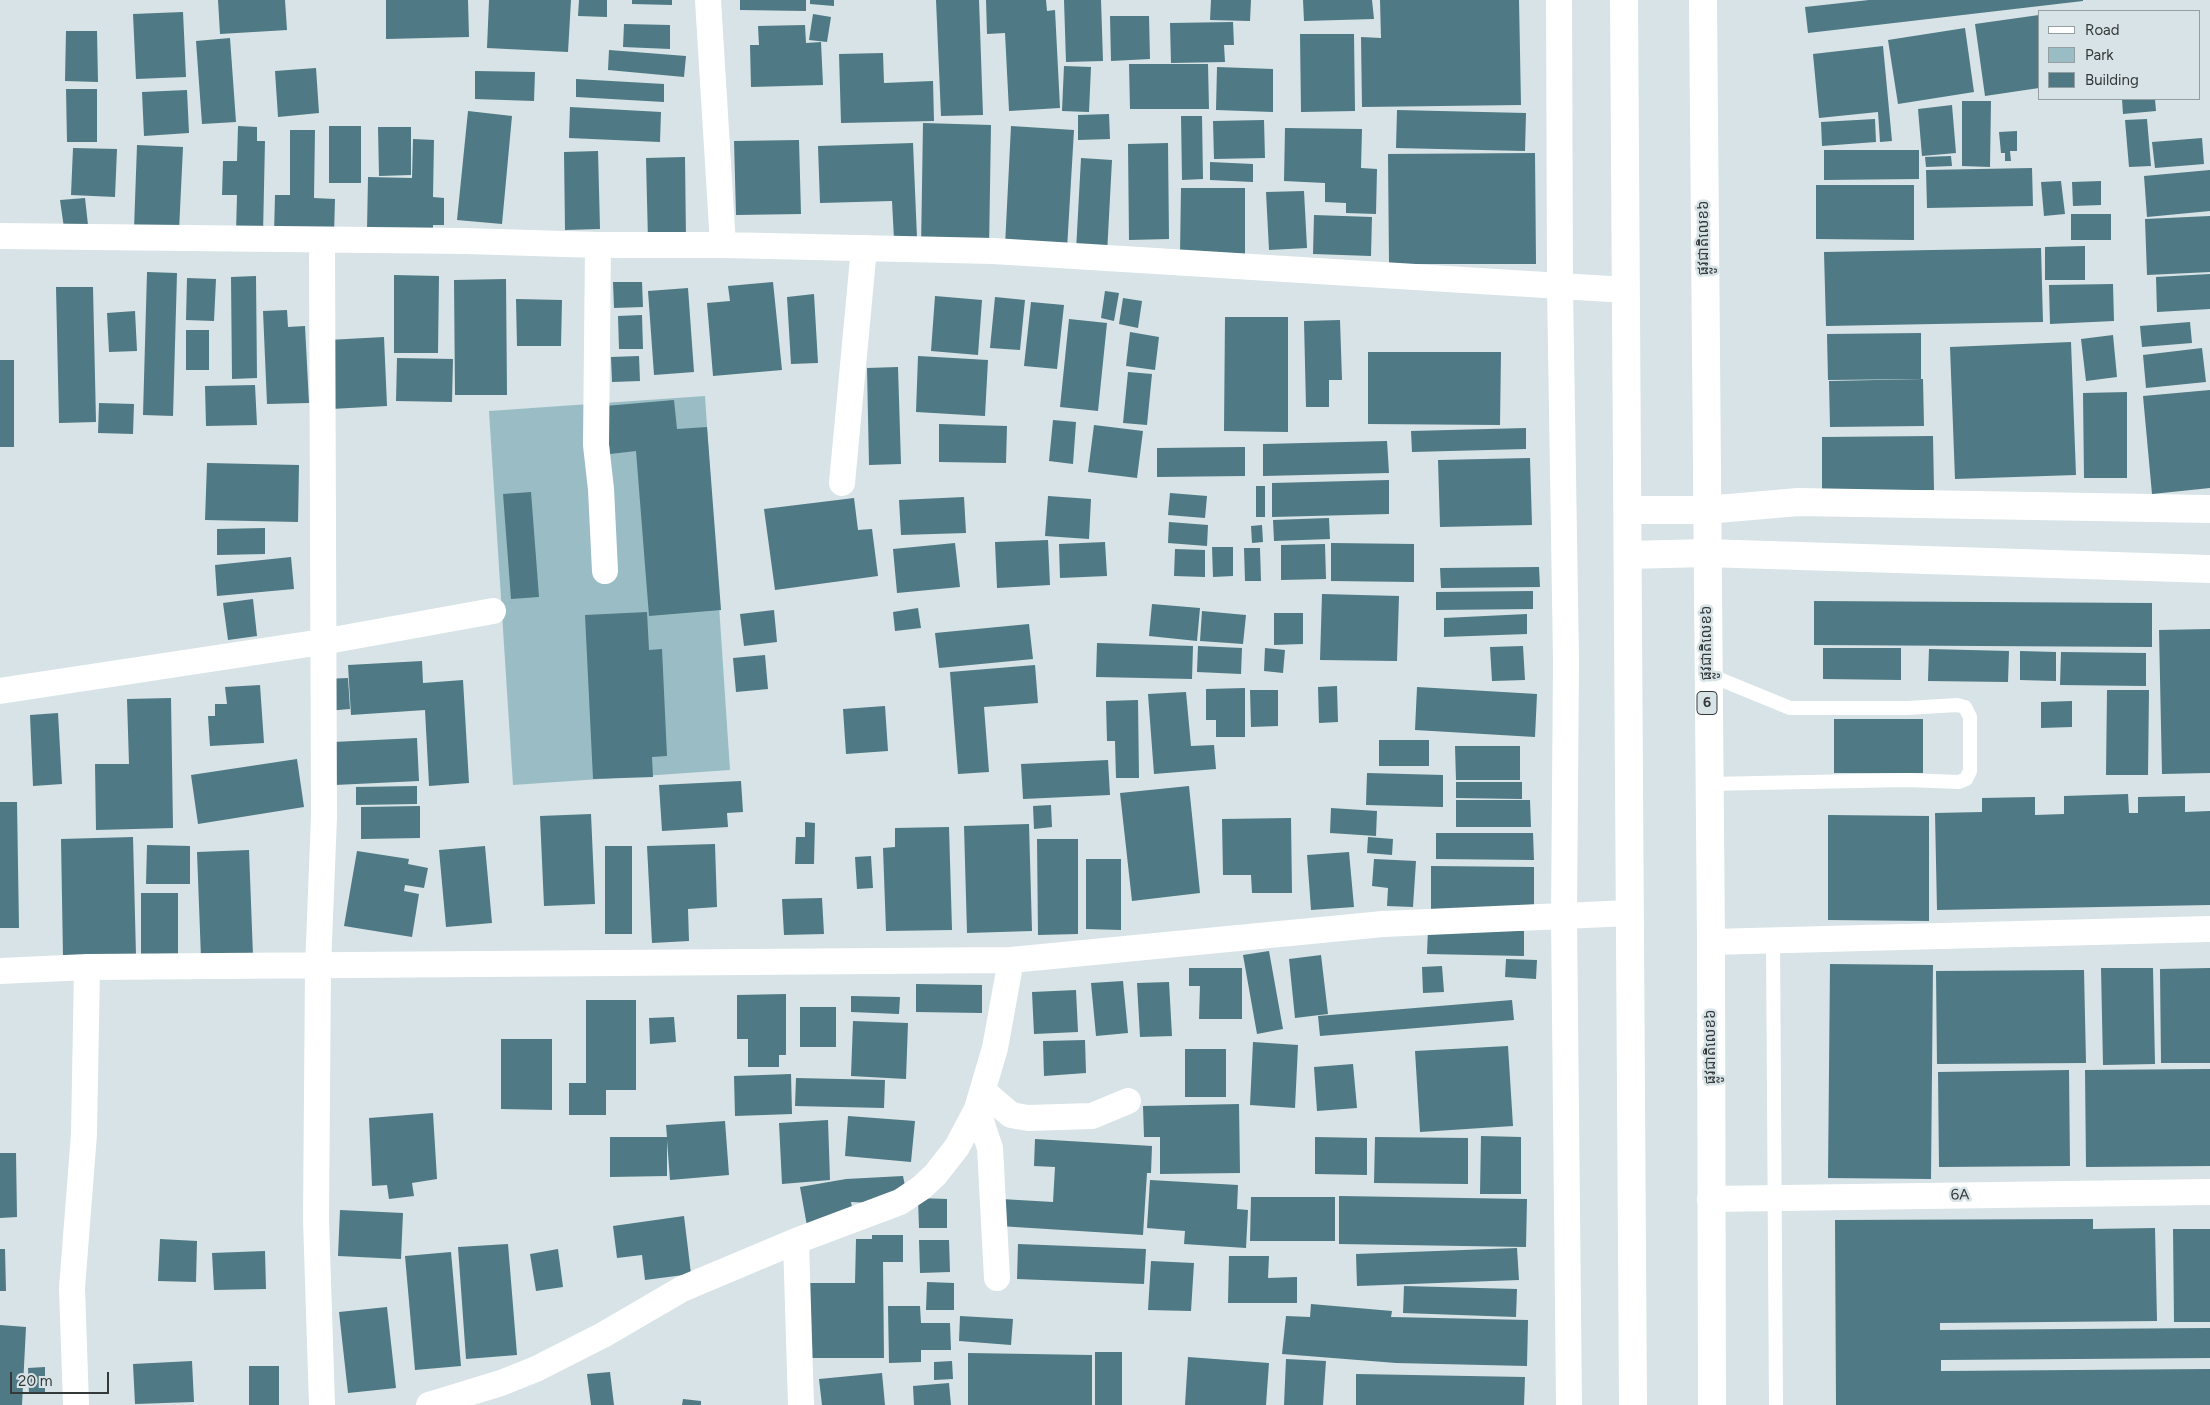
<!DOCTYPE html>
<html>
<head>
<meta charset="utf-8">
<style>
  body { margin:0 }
  #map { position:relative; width:2210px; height:1405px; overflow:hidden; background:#d7e3e6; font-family:Figtree,sans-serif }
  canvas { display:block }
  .legend { position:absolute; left:2038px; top:10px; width:162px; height:90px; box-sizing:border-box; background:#d7e3e6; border:1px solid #959fa1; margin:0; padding:6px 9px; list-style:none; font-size:15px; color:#333839 }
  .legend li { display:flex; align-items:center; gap:10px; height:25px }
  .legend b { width:25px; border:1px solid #959fa1 }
  .scale { position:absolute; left:10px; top:1372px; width:99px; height:22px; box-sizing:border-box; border:2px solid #333839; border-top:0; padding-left:6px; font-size:15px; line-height:18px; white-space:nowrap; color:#333839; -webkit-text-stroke:4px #d7e3e6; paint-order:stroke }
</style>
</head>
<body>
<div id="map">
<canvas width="2210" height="1405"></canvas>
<ul class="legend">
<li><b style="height:6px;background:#fff"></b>Road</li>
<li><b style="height:14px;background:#9abdc5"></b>Park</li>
<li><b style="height:14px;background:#4f7984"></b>Building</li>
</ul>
<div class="scale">20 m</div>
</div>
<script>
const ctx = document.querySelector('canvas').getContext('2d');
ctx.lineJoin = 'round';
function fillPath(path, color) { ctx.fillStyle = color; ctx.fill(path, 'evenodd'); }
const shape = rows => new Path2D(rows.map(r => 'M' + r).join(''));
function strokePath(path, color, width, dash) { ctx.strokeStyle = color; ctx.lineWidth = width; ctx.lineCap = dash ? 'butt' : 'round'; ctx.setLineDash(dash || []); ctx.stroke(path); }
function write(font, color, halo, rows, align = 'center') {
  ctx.font = font + ' Figtree,"Noto Sans Khmer",sans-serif'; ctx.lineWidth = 5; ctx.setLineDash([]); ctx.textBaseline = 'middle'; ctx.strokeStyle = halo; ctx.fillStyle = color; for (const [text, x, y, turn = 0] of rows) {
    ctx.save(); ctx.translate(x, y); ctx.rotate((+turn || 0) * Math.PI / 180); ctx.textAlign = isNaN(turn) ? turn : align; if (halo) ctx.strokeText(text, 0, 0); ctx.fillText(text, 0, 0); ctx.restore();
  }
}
fillPath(shape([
  [705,396,730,770,513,785,489,411]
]), '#9abdc5');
fillPath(shape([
  [218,0,285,0,287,30,220,34],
  [386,0,468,0,469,37,386,39],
  [489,0,571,0,568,52,487,48],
  [579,0,607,0,607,17,578,16],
  [632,0,672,0,672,5,632,4],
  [740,0,806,0,806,11,740,10],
  [810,0,834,0,834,6,810,4],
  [936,0,979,0,983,115,941,116],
  [986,0,1046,0,1047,11,1055,10,1060,108,1009,111,1005,33,987,34],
  [1064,0,1101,0,1103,61,1066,62],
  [1211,0,1251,0,1250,21,1210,20],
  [1303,0,1372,0,1374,19,1304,21],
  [1380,0,1519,0,1521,105,1362,107,1361,37,1381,38],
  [1869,0,2083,0,2083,1,1808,33,1805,7],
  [183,12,186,77,136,79,133,14],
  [813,14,831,17,827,42,809,40],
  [2039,15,2039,88,1985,96,1975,24],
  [1110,16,1149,16,1150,59,1111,61],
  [1233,22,1234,45,1224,45,1225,62,1171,63,1170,23],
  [624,24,670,25,670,49,623,47],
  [805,25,806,43,821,42,823,85,751,87,750,45,759,45,758,26],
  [1965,28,1974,92,1898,104,1888,40],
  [66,31,97,31,98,82,65,81],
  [1300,34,1354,34,1355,111,1301,112],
  [230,38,236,122,202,124,196,41],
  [1883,46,1892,141,1880,142,1878,112,1819,118,1813,54],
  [609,50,686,56,684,77,608,70],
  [883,53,884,83,933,81,934,121,841,123,839,54],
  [1129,64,1208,64,1209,109,1130,109],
  [1064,66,1091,67,1089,112,1062,111],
  [1217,67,1273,69,1273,112,1216,110],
  [316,68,319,113,278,117,275,71],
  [475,71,535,72,534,101,475,99],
  [576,79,664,84,664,102,576,97],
  [66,89,97,89,97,142,67,142],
  [187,90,189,133,144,136,142,92],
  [2122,99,2155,99,2156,111,2123,114],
  [1962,101,1991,101,1990,167,1962,166],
  [1952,105,1956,153,1922,156,1918,109],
  [570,107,661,112,660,142,569,138],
  [1397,110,1526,113,1525,151,1396,148],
  [468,111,512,116,502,224,457,220],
  [1109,114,1110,139,1078,140,1078,115],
  [1181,116,1202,116,1203,179,1182,180],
  [1875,119,1876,142,1822,146,1821,122],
  [2147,119,2151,166,2129,167,2125,120],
  [1264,120,1265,158,1214,159,1213,121],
  [923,123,991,125,989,250,921,249],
  [238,126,257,127,257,141,265,141,263,234,236,233,237,195,222,195,223,161,237,161],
  [329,126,361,126,361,183,329,183],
  [1011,126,1074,130,1067,249,1005,246],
  [378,127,411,127,411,175,379,176],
  [1285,128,1362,129,1361,168,1377,169,1376,214,1346,213,1346,203,1325,202,1325,183,1284,181],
  [290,130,315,130,314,198,335,199,334,235,274,234,275,195,290,195],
  [2017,131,2017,151,2010,151,2011,161,2005,161,2005,153,2001,153,1999,132],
  [2202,138,2204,164,2155,168,2152,142],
  [413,139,434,140,433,197,444,198,444,225,433,225,433,232,367,231,368,177,412,178],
  [799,140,801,214,736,215,734,141],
  [913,143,917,238,894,239,892,201,820,203,818,146],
  [1168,143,1169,239,1129,240,1128,144],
  [137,145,183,147,179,231,134,229],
  [73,148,117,149,115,197,71,195],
  [1824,150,1919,150,1919,179,1824,180],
  [598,151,600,229,565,230,564,152],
  [1535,153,1536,264,1389,264,1388,154],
  [1951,156,1952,166,1926,167,1925,157],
  [685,157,686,241,648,241,646,158],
  [1081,158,1112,160,1107,254,1076,251],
  [1210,162,1253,164,1253,182,1210,180],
  [2032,168,2033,206,1927,208,1926,170],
  [2210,170,2210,211,2147,217,2144,176],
  [2061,181,2065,214,2044,216,2041,182],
  [2101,181,2101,205,2073,206,2072,182],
  [1816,185,1914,185,1914,240,1816,239],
  [1181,188,1245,188,1245,255,1180,254],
  [1304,191,1307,248,1269,250,1266,192],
  [85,198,88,225,64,228,60,200],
  [2071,214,2111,214,2111,240,2071,240],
  [1314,215,1372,217,1371,256,1313,254],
  [2210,216,2210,272,2147,275,2145,219],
  [2085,246,2085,280,2045,280,2045,247],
  [2041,248,2043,322,1826,326,1824,252],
  [147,272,177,273,173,416,143,415],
  [2210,274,2210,309,2157,312,2156,277],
  [394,275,439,276,438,353,394,353],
  [256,276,257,378,232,379,231,277],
  [187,278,216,279,214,321,186,320],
  [506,279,507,395,455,395,454,280],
  [613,282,642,282,643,307,614,308],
  [773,282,782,370,713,376,707,303,730,301,728,286],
  [2113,284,2114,321,2050,324,2049,285],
  [56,287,93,287,96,422,59,423],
  [688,288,694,372,654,375,648,291],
  [1105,291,1119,293,1114,321,1101,318],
  [814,294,818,363,791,364,787,297],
  [935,296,982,300,978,355,931,351],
  [995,297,1025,300,1020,350,990,348],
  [1123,298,1142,301,1138,328,1119,324],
  [516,299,562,300,561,346,517,346],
  [1031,302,1064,305,1057,369,1024,366],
  [287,310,288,327,305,326,309,403,267,404,263,311],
  [135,311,137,351,109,352,107,313],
  [642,315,643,349,619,349,618,316],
  [1225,317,1288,317,1288,432,1224,431],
  [1069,319,1107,323,1098,411,1060,407],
  [1340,320,1342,380,1329,380,1329,407,1306,407,1304,321],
  [2190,322,2192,343,2142,347,2140,326],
  [186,330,209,330,209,370,186,370],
  [1130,332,1159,337,1155,370,1126,366],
  [1921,333,1921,379,1828,380,1827,334],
  [2113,335,2117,377,2086,381,2081,339],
  [384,337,387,406,331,409,328,340],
  [2071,342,2076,475,1955,479,1950,347],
  [2202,348,2206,382,2146,388,2143,355],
  [1368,352,1501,352,1500,425,1368,424],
  [639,356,640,381,612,382,611,357],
  [918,356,988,360,985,416,916,412],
  [397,358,453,359,452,402,396,401],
  [0,360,14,360,14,447,0,447],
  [898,367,901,464,869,465,867,368],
  [1128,372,1152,374,1147,425,1123,423],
  [1923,379,1924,426,1830,427,1829,381],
  [255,385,257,425,206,426,205,386],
  [2210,390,2210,488,2152,494,2143,396],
  [2127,392,2127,478,2084,478,2083,393],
  [674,400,677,429,707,427,721,610,649,616,636,451,610,454,605,406],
  [99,403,134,404,133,434,98,433],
  [1053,420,1076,422,1073,464,1049,461],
  [939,424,1007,426,1006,463,939,462],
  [1094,425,1143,431,1137,478,1088,472],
  [1526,428,1526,449,1412,452,1411,431],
  [1933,436,1934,490,1822,490,1822,437],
  [1387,441,1389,473,1263,476,1263,444],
  [1245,447,1245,476,1157,477,1157,448],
  [1530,458,1532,525,1440,527,1438,460],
  [207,463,299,465,298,522,205,520],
  [1389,480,1389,514,1272,517,1272,483],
  [1256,486,1265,486,1265,517,1256,517],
  [531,492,539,597,511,599,503,494],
  [1170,493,1207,496,1205,518,1168,515],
  [1048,496,1091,499,1089,539,1045,536],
  [964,497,966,533,901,535,899,500],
  [854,498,858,530,872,529,878,576,775,590,764,509],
  [1329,518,1330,539,1274,541,1273,520],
  [1169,522,1208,525,1207,546,1168,543],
  [1262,525,1263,542,1252,543,1251,526],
  [265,528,265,554,217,555,217,529],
  [1048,540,1050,585,997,588,995,542],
  [1105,542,1107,576,1060,578,1059,544],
  [955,543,960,587,897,593,893,549],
  [1331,543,1414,544,1414,582,1331,581],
  [1325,544,1326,579,1281,580,1281,545],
  [1212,547,1233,547,1233,576,1213,577],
  [1244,548,1260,548,1261,581,1245,581],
  [1175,549,1205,550,1205,577,1174,576],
  [291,557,294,589,217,596,215,565],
  [1539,567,1540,587,1441,588,1440,568],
  [1533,591,1533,609,1436,610,1436,592],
  [1322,594,1399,596,1397,661,1320,660],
  [253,599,257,636,228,640,223,603],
  [1814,601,2152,603,2152,647,1814,645],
  [1152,604,1200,608,1197,641,1149,636],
  [918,608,921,628,895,631,893,612],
  [774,610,777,642,744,646,740,614],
  [1202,611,1246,615,1243,644,1200,641],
  [647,612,649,650,662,649,667,756,652,757,653,777,593,779,585,615],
  [1274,613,1303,613,1303,644,1274,645],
  [1527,614,1527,634,1444,637,1444,618],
  [1029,624,1033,659,939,668,935,633],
  [2210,629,2210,773,2162,774,2159,630],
  [1097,643,1193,646,1192,679,1096,677],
  [1198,646,1242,648,1241,674,1197,672],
  [1523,646,1525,680,1492,681,1490,647],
  [1265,648,1285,650,1283,673,1264,671],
  [1823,648,1901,648,1901,680,1823,679],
  [1929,649,2009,651,2008,682,1928,681],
  [2020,651,2056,652,2056,681,2020,680],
  [2061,652,2146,653,2146,686,2060,685],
  [765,655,768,689,736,692,733,658],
  [422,661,423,683,463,680,469,783,429,786,425,710,351,715,348,665],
  [1035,665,1038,703,984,707,989,772,958,774,950,672],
  [348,678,350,709,326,711,325,679],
  [260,685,264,743,210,746,208,716,215,716,215,704,227,704,225,687],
  [1337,686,1338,722,1319,723,1318,687],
  [1417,687,1537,694,1535,737,1415,730],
  [1245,688,1245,737,1216,737,1216,720,1206,720,1206,689],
  [1250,690,1278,690,1278,726,1251,727],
  [2107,690,2149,690,2148,775,2106,775],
  [1186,692,1191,746,1214,745,1216,769,1154,774,1148,694],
  [171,698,173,828,96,830,95,764,129,764,127,699],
  [1138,700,1139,778,1116,778,1115,741,1107,741,1106,701],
  [2072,701,2072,727,2041,728,2041,702],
  [885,706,888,751,846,754,843,709],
  [58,713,62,784,33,786,30,715],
  [1834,719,1923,719,1923,773,1834,773],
  [417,738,419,781,335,785,333,742],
  [1379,740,1429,740,1429,766,1379,766],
  [1455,746,1520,746,1520,780,1456,780],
  [297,759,304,807,198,824,191,775],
  [1108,760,1110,795,1023,799,1021,764],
  [1367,773,1443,775,1443,807,1366,805],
  [741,781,743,812,727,813,728,827,662,831,659,785],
  [1456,782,1522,782,1522,799,1456,798],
  [417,786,417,804,356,805,356,787],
  [1189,786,1200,893,1132,901,1120,793],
  [2128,794,2129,813,2138,813,2138,797,2185,796,2185,812,2210,811,2210,905,1937,910,1935,813,1982,812,1982,798,2035,797,2035,815,2064,814,2064,796],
  [1456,800,1530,800,1531,827,1456,827],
  [0,802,17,802,19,928,0,928],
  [1051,805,1052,827,1034,829,1033,806],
  [420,806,420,838,361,839,361,807],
  [1331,808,1377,811,1376,836,1330,833],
  [591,814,595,904,544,906,540,816],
  [1828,815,1929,816,1929,921,1828,920],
  [1291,818,1292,893,1252,893,1251,875,1223,875,1222,819],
  [805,822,815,823,814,864,795,864,796,837,805,837],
  [1029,824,1032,931,967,933,964,826],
  [949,827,952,930,886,931,883,848,895,847,895,828],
  [1436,833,1533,833,1534,860,1436,859],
  [133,837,136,956,63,957,61,839],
  [1368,837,1393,839,1392,855,1367,853],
  [1037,839,1078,839,1078,934,1038,935],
  [715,844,717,907,688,909,689,941,652,943,647,846],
  [147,845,190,846,190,884,146,884],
  [485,846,492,923,446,927,439,850],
  [605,846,632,846,632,934,605,934],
  [249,850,253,956,201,958,197,852],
  [357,851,409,859,408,864,428,868,424,888,405,885,404,891,419,894,412,937,344,926],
  [1349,852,1354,907,1311,910,1307,855],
  [871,856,873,888,857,889,855,857],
  [1086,859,1121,859,1121,930,1086,929],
  [1374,859,1416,861,1413,907,1387,906,1388,888,1372,886],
  [1431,866,1534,867,1534,912,1431,911],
  [141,893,178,893,178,959,141,959],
  [822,898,824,934,784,935,782,899],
  [1428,929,1524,931,1524,956,1427,954],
  [1269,951,1283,1029,1257,1034,1243,955],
  [1321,955,1328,1014,1295,1018,1289,959],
  [1506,959,1537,960,1536,979,1505,977],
  [1830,964,1933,965,1931,1179,1828,1178],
  [1442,966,1444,992,1423,993,1422,967],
  [1189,968,1242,968,1242,1019,1199,1019,1200,986,1189,986],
  [2101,968,2153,968,2155,1064,2103,1065],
  [2210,968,2210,1063,2161,1063,2160,969],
  [2084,970,2086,1063,1937,1064,1936,971],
  [1123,981,1128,1033,1096,1036,1091,983],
  [1169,982,1172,1036,1140,1037,1137,983],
  [916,984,982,985,982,1013,916,1012],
  [1076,990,1078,1032,1034,1034,1032,992],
  [786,994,786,1055,779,1055,779,1067,748,1067,748,1039,737,1039,737,995],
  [851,996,900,997,899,1014,851,1012],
  [586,1000,636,1000,636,1090,606,1090,606,1115,569,1115,569,1083,586,1083],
  [1512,1000,1514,1020,1320,1036,1318,1016],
  [800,1007,836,1007,836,1047,800,1047],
  [674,1017,676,1042,650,1044,649,1018],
  [853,1021,908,1023,906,1079,851,1076],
  [501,1039,552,1039,552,1110,501,1109],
  [1085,1040,1086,1073,1044,1076,1043,1041],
  [1253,1042,1298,1045,1295,1108,1250,1105],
  [1508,1046,1513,1126,1420,1132,1415,1051],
  [1185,1049,1226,1049,1226,1097,1185,1097],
  [1353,1064,1357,1108,1317,1111,1314,1067],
  [2210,1069,2210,1166,2086,1167,2085,1070],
  [2069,1070,2070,1166,1939,1167,1938,1072],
  [791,1074,792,1114,735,1116,734,1076],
  [796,1078,885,1080,884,1108,795,1106],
  [1239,1104,1240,1173,1160,1174,1160,1137,1144,1137,1143,1106],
  [433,1113,437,1179,412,1183,414,1196,389,1199,387,1185,372,1186,369,1118],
  [848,1116,915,1121,911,1162,845,1156],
  [828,1120,830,1180,782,1184,779,1123],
  [725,1121,729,1175,670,1180,667,1140,667,1176,610,1177,610,1137,667,1137,666,1125],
  [1481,1136,1521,1137,1521,1194,1480,1194],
  [1315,1137,1367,1138,1367,1175,1315,1174],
  [1375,1137,1468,1138,1468,1184,1374,1183],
  [1035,1139,1152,1146,1151,1173,1147,1173,1143,1235,999,1226,1001,1199,1053,1202,1055,1167,1034,1166],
  [0,1153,16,1153,17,1217,0,1218],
  [903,1176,906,1191,894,1204,851,1202,854,1218,807,1226,800,1187,846,1179],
  [1150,1180,1238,1185,1237,1209,1248,1210,1246,1248,1184,1244,1185,1231,1147,1228],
  [1339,1196,1527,1199,1526,1247,1339,1244],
  [1251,1197,1335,1197,1335,1241,1250,1241],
  [918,1198,947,1199,947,1228,919,1228],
  [340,1210,403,1213,401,1259,338,1256],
  [684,1216,691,1274,645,1280,642,1255,617,1258,613,1226],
  [2093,1219,2093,1229,2155,1228,2157,1321,1940,1323,1940,1330,2210,1328,2210,1358,1941,1360,1941,1371,2210,1369,2210,1405,1836,1405,1835,1220],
  [2173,1229,2210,1229,2210,1322,2174,1322],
  [872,1235,903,1235,903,1262,883,1262,884,1358,808,1358,808,1283,855,1283,856,1239,872,1239],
  [160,1239,197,1241,196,1282,158,1281],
  [919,1240,949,1240,950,1272,920,1273],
  [508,1244,517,1355,466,1359,458,1247],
  [1018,1244,1146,1249,1144,1284,1017,1279],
  [1517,1248,1519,1280,1357,1286,1356,1254],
  [0,1249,5,1249,6,1291,0,1291],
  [558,1249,563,1287,536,1291,530,1254],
  [265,1251,266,1289,214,1290,212,1253],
  [451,1252,461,1366,415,1370,405,1256],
  [1229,1256,1269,1256,1268,1278,1297,1277,1297,1303,1228,1303],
  [1151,1261,1194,1263,1191,1311,1148,1310],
  [927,1282,954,1283,954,1310,926,1310],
  [1404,1286,1517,1289,1516,1317,1403,1313],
  [1311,1304,1392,1311,1391,1317,1528,1320,1527,1366,1396,1363,1282,1354,1286,1316,1310,1317],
  [888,1306,920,1306,921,1323,950,1323,951,1350,921,1350,921,1362,889,1363],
  [387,1307,396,1388,348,1393,339,1312],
  [960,1316,1013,1319,1011,1345,959,1341],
  [0,1325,26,1327,22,1405,0,1405],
  [1095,1352,1122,1352,1122,1405,1095,1405],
  [968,1353,1092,1355,1092,1405,968,1405],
  [1188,1357,1269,1363,1266,1405,1185,1405],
  [1286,1359,1326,1361,1323,1405,1284,1405],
  [192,1361,194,1402,135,1404,133,1364],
  [952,1361,953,1379,934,1380,934,1362],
  [249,1366,279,1366,279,1405,249,1405],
  [45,1367,45,1394,29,1394,28,1368],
  [610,1372,614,1405,591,1405,587,1374],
  [882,1373,885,1405,822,1405,819,1379],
  [1356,1374,1525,1377,1524,1405,1356,1405],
  [949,1383,951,1405,914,1405,913,1386],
  [683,1399,701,1401,701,1405,682,1405]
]), '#4f7984');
strokePath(shape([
  [1707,674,1790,708,1907,708,1957,705,1965,707,1970,717,1970,771,1966,779,1959,782,1907,780,1708,784],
  [1773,940,1776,1405]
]), '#fff', 14);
strokePath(shape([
  [708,0,723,245],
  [1559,0,1560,287,1566,660,1564,918,1569,1405],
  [0,236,465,241,598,245,723,245,993,251,1626,290],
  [598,245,596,445,601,489,605,571],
  [842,483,864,248],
  [0,691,322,642,493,611],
  [1711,942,2210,929],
  [0,971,87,967,1011,960,1383,924,1630,913],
  [984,1092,1011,1115,1028,1118,1092,1116,1128,1101],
  [977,1109,990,1148,997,1278],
  [1710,1199,2210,1192],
  [796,1241,801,1405],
  [76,1405,72,1288,84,1134,87,967],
  [322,1405,316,1219,318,967,324,817,322,241],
  [429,1405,501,1383,536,1369,603,1335,682,1289,796,1241,900,1202,921,1188,935,1175,957,1147,977,1109,995,1048,1011,960]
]), '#fff', 26);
strokePath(shape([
  [1628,510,1706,510,1798,502,2210,509],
  [1628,555,1706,553,2210,569]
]), '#fff', 28);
strokePath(shape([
  [1624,0,1633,1405],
  [1703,0,1711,942,1712,1405]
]), '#fff', 28);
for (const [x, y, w] of [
  [1707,703,20]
]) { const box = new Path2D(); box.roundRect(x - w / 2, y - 11.5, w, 23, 4); ctx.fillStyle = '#d7e3e6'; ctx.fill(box); strokePath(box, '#333839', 1); }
write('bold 14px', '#333839', null, [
  ["6",1707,703]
]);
write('15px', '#333839', '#d7e3e6', [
  ["ផ្លូវជាតិលេខ៦",1704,238,-90],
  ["ផ្លូវជាតិលេខ៦",1707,643,-90],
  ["ផ្លូវជាតិលេខ៦",1711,1047,-90],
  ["6A",1960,1195,-1]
]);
</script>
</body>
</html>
